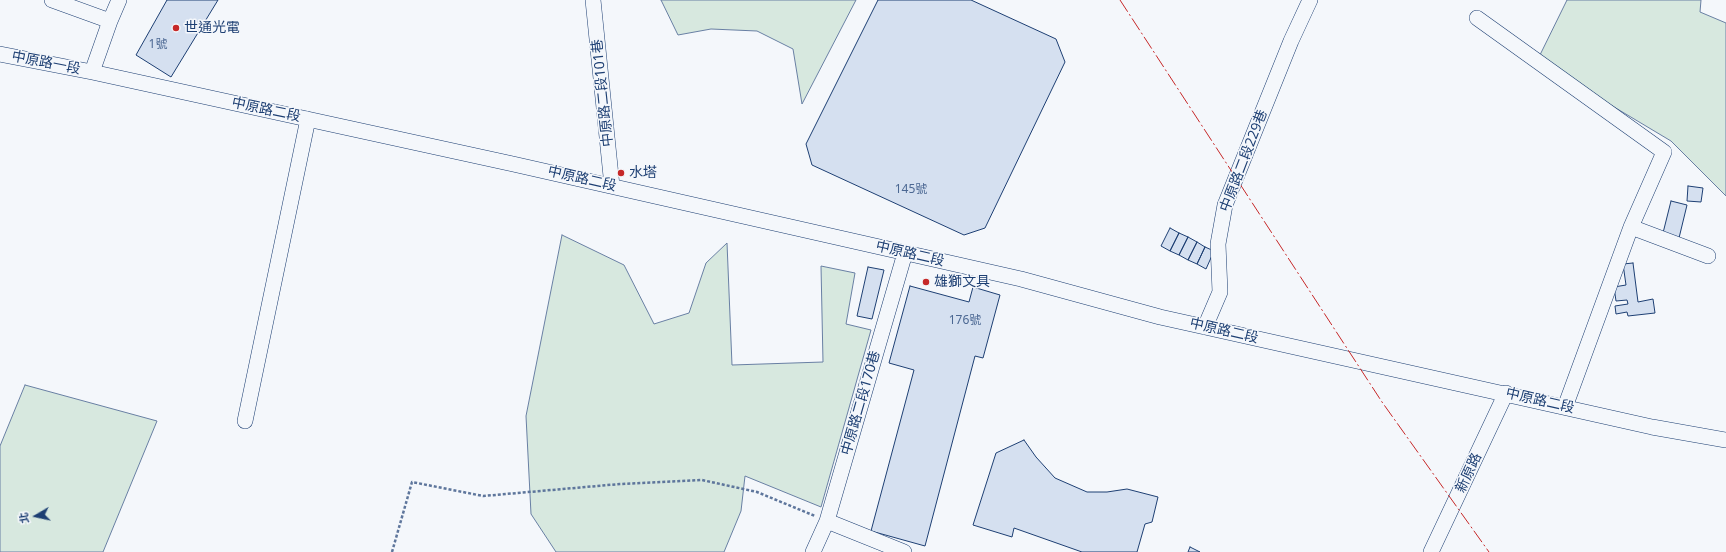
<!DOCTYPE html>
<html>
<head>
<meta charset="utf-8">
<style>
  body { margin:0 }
  #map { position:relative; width:1726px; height:552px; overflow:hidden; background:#f4f7fb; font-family:"Noto Sans","Noto Sans TC",sans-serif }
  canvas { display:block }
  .north { position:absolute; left:16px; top:496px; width:40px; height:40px; -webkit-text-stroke:3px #f4f7fb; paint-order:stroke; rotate:261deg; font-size:11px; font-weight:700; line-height:16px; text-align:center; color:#1d3f73 }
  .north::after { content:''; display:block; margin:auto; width:14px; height:18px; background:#1d3f73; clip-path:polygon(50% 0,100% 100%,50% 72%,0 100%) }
</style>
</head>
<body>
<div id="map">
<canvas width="1726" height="552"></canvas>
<div class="north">北</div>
</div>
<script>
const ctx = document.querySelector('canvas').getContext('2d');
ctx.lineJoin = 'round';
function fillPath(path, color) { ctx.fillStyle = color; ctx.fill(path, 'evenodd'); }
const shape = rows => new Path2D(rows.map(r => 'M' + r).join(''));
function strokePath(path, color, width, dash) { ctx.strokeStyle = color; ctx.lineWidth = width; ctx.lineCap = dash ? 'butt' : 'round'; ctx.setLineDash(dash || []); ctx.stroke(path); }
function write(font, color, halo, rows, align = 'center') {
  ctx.font = font + ' "Noto Sans","Noto Sans TC",sans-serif'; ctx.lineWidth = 3; ctx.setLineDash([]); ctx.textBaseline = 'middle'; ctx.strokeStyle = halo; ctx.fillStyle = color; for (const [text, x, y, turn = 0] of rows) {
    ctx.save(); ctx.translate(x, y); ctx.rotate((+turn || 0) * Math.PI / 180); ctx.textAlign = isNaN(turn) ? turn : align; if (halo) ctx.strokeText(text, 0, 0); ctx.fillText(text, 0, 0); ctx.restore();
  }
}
const green = shape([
  [661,0,856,0,802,104,793,49,757,31,711,29,678,35,661,0],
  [1567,0,1701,0,1700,12,1726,23,1726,196,1671,141,1537,61,1567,0],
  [562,235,624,265,654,324,689,313,706,263,727,243,732,365,823,362,821,266,855,273,846,324,871,330,821,507,745,476,741,511,724,552,556,552,531,514,526,416,562,235],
  [25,385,157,421,103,552,0,552,0,446,25,385]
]);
fillPath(green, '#d7e8df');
strokePath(green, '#687fa3', 1);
const building = shape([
  [167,0,218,0,171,77,136,55,167,0],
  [878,0,971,0,1056,39,1065,62,985,228,964,235,812,165,806,144,878,0],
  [1688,186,1703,188,1701,202,1687,201,1688,186],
  [1671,201,1687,205,1679,238,1663,233,1671,201],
  [1170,228,1179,233,1170,251,1161,246,1170,228],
  [1179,233,1188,237,1179,255,1170,251,1179,233],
  [1188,237,1197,242,1188,260,1179,255,1188,237],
  [1197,242,1205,247,1197,264,1188,260,1197,242],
  [1205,247,1214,251,1206,269,1197,264,1205,247],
  [1633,263,1638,302,1653,299,1655,313,1628,316,1627,312,1616,314,1615,306,1628,304,1627,300,1616,301,1614,287,1626,285,1623,264,1633,263],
  [868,267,884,270,872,319,857,316,868,267],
  [910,286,969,302,973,287,1000,295,983,358,975,356,925,546,871,531,914,370,889,363,910,286],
  [1024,440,1036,457,1055,478,1087,492,1107,492,1127,489,1158,497,1152,522,1145,524,1137,552,1082,552,1014,528,1012,537,973,525,996,453,1024,440],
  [1190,547,1200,552,1188,552,1190,547]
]);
fillPath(building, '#d5e0f0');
strokePath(building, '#1d3f73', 1);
const minor = shape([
  [52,0,110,21],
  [593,0,612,186],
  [1477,18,1664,152,1631,227,1565,407],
  [0,54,92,72,513,164,1021,279,1160,317,1205,327,1652,427,1726,440],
  [92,72,110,21,119,0],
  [1631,227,1708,256],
  [1205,327,1220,292,1218,244,1225,205,1291,41,1310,0],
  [245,421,308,119],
  [827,521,904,552],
  [813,552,827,521,905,253],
  [1431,552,1506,393]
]);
strokePath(minor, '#1d3f73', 16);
strokePath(shape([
  [392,552,412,482,483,496,620,484,702,480,757,492,815,516]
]), '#5e769c', 2.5, [3, 2]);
strokePath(minor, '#f4f7fb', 15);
strokePath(shape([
  [1120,0,1382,402,1489,552]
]), '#c62828', 1, [14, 3, 2, 3]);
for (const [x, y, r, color] of [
  [176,28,4,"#c62828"],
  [621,173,4,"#c62828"],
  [926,282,4,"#c62828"]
]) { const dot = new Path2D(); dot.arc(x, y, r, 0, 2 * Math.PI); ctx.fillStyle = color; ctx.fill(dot); strokePath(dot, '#f4f7fb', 1.5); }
write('12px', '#4b6792', null, [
  ["1號",158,45],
  ["145號",911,190],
  ["176號",965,321]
]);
write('14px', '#1d3f73', '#f4f7fb', [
  ["世通光電",184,28],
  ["水塔",629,173],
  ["雄獅文具",934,282]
], 'left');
write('14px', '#1d3f73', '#f4f7fb', [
  ["中原路一段",46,63,11],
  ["中原路二段101巷",603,93,-96],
  ["中原路二段",266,110,12],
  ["中原路二段229巷",1244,161,-69],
  ["中原路二段",582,179,13],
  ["中原路二段",910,254,13],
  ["中原路二段",1224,331,13],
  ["中原路二段",1540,401,13],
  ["中原路二段170巷",861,403,-74],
  ["新原路",1469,473,-65]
]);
</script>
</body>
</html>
